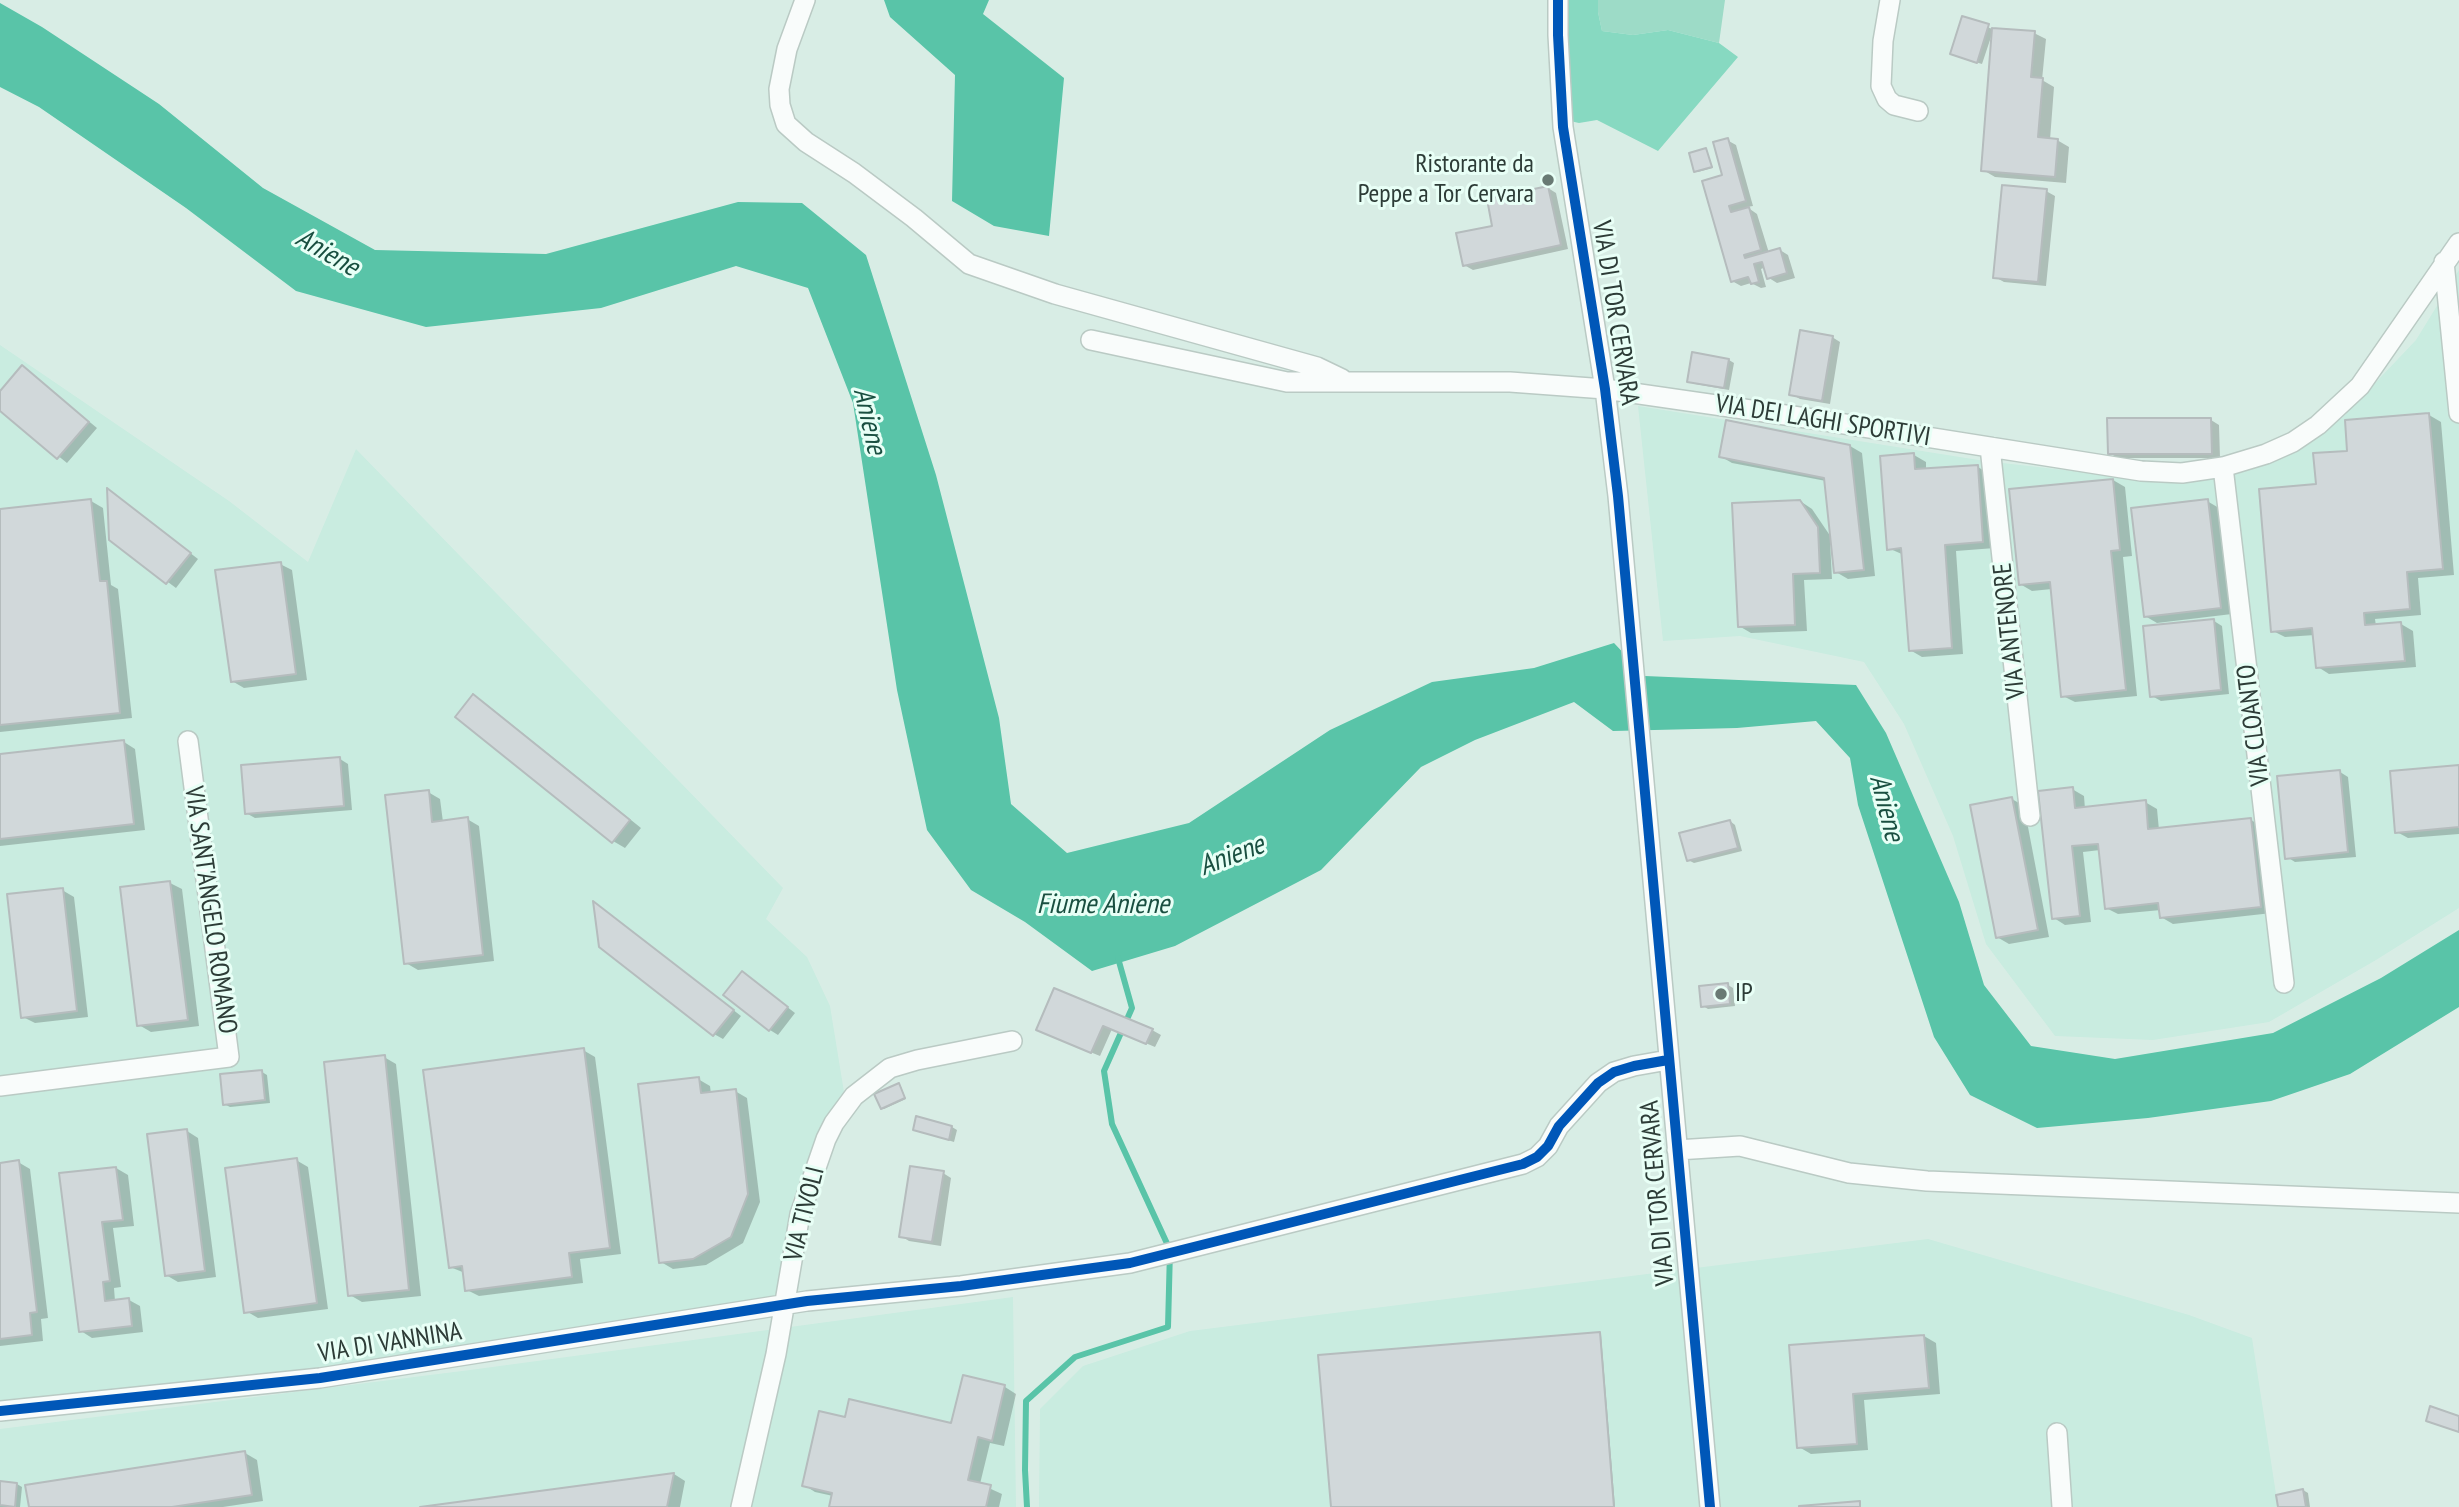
<!DOCTYPE html>
<html>
<head>
<meta charset="utf-8">
<style>
  body { margin:0 }
  canvas { display:block; background:#d8ede5 }
</style>
</head>
<body>
<canvas width="2459" height="1507"></canvas>
<script>
const ctx = document.querySelector('canvas').getContext('2d');
ctx.lineJoin = 'round';
function fillPath(path, color) { ctx.fillStyle = color; ctx.fill(path, 'evenodd'); }
const shape = rows => new Path2D(rows.map(r => 'M' + r).join(''));
function strokePath(path, color, width, dash) { ctx.strokeStyle = color; ctx.lineWidth = width; ctx.lineCap = dash ? 'butt' : 'round'; ctx.setLineDash(dash || []); ctx.stroke(path); }
function write(font, color, halo, rows, align = 'center') {
  ctx.font = font + ' "PT Sans Narrow",sans-serif'; ctx.lineWidth = 6; ctx.setLineDash([]); ctx.textBaseline = 'middle'; ctx.strokeStyle = halo; ctx.fillStyle = color; for (const [text, x, y, turn = 0] of rows) {
    ctx.save(); ctx.translate(x, y); ctx.rotate((+turn || 0) * Math.PI / 180); ctx.textAlign = isNaN(turn) ? turn : align; if (halo) ctx.strokeText(text, 0, 0); ctx.fillText(text, 0, 0); ctx.restore();
  }
}
fillPath(shape([
  [2459,270,2459,908,2376,960,2269,1022,2153,1040,2055,1036,1986,944,1953,836,1904,724,1864,662,1740,636,1663,641,1638,406,1985,461,2134,478,2255,465,2342,418,2416,340],
  [0,345,229,501,308,562,356,449,783,888,766,919,807,957,830,1006,844,1092,793,1199,777,1298,330,1367,0,1401],
  [1928,1239,2189,1315,2252,1338,2278,1507,1039,1507,1040,1409,1083,1366,1190,1331],
  [1013,1297,1016,1507,0,1507,0,1429,470,1370]
]), '#c9ece0');
fillPath(shape([
  [1598,0,1725,0,1719,43,1668,30,1633,35,1602,31,1598,12]
]), '#9ddbc7');
fillPath(shape([
  [1567,0,1598,0,1598,12,1602,31,1633,35,1668,30,1719,43,1738,57,1658,151,1597,120,1579,123,1570,121]
]), '#87d9c1');
fillPath(shape([
  [884,0,989,0,983,14,1064,78,1049,236,994,226,952,201,955,75,890,17],
  [0,3,42,27,159,104,263,188,375,250,546,254,738,202,802,203,866,255,936,475,999,718,1011,804,1067,853,1189,823,1330,730,1432,682,1534,668,1614,643,1645,676,1856,685,1886,733,1959,902,1984,985,2031,1046,2115,1059,2273,1033,2381,978,2459,930,2459,1007,2350,1074,2271,1101,2148,1118,2037,1128,1970,1095,1934,1037,1858,805,1850,758,1816,721,1737,728,1613,731,1574,702,1475,740,1421,767,1321,870,1175,946,1092,971,1025,922,971,890,927,830,897,690,853,403,808,288,736,266,601,308,426,327,296,291,186,208,39,107,0,87]
]), '#59c4a8');
fillPath(shape([
  [1964,18,1995,30,2034,33,2046,39,2042,80,2054,87,2050,140,2057,140,2069,147,2066,183,1995,177,1983,170,1992,34,1982,64,1958,57],
  [1727,140,1736,145,1753,206,1747,207,1757,214,1769,253,1780,250,1788,255,1795,278,1777,283,1769,278,1766,267,1761,269,1766,287,1761,288,1751,283,1741,286,1732,281,1725,177],
  [1706,150,1713,168,1698,172,1696,171],
  [1548,188,1556,193,1568,249,1473,270,1464,265,1494,227],
  [2046,191,2055,196,2046,286,2004,282,1995,277],
  [1832,337,1840,342,1830,404,1800,399,1791,394],
  [1729,360,1734,363,1729,390,1695,384,1689,381],
  [23,367,97,428,67,463,0,409,0,394],
  [2429,415,2441,422,2454,575,2418,578,2421,615,2375,619,2376,626,2401,624,2413,631,2416,667,2329,674,2318,667,2315,635,2285,637,2273,631,2318,486,2349,452],
  [2211,420,2219,425,2220,458,2118,458,2109,453],
  [1850,446,1862,453,1875,576,1848,579,1836,572,1833,542,1830,542,1832,579,1804,580,1807,631,1751,633,1739,626,1800,501,1812,509,1833,540,1826,481,1732,463,1720,456],
  [1914,455,1926,462,1926,470,1978,467,1989,474,1995,548,1956,551,1963,654,1922,657,1910,650,1904,555,1888,548],
  [2113,480,2125,487,2132,556,2123,557,2137,696,2075,702,2063,696,2052,589,2032,591,2020,584],
  [109,491,198,559,176,588,110,539],
  [91,501,103,508,111,585,118,589,132,718,0,732,0,510],
  [2207,501,2219,508,2232,614,2157,623,2145,616],
  [280,564,292,570,307,680,244,688,232,681],
  [2214,621,2222,626,2229,694,2161,701,2152,696],
  [474,697,485,703,641,828,625,848,613,841],
  [124,742,135,749,145,830,0,846,0,756],
  [340,759,348,764,352,810,255,818,246,813],
  [2459,766,2459,834,2408,838,2397,832],
  [2340,772,2348,777,2356,857,2295,862,2287,857],
  [2072,789,2084,796,2085,809,2145,802,2157,809,2159,830,2251,820,2263,827,2272,913,2173,924,2161,917,2161,910,2118,914,2106,908,2100,850,2083,852,2091,922,2065,925,2054,918],
  [428,792,440,799,443,822,467,819,479,826,494,961,418,970,406,963],
  [2012,799,2024,806,2049,937,2009,944,1997,937],
  [1730,821,1735,825,1742,851,1694,863,1688,860],
  [170,883,182,889,199,1026,151,1032,139,1025],
  [62,890,74,897,88,1017,35,1023,23,1017],
  [602,908,741,1016,723,1039,714,1034],
  [743,973,795,1013,778,1035,770,1030],
  [1728,985,1733,988,1735,1006,1708,1009,1703,1006],
  [1055,990,1152,1030,1161,1035,1155,1047,1112,1029,1100,1056,1046,1034],
  [583,1050,595,1057,621,1254,580,1259,583,1283,479,1296,467,1290,465,1273,450,1267],
  [384,1057,396,1064,421,1296,362,1302,350,1295],
  [262,1072,267,1075,270,1103,230,1107,224,1104],
  [698,1079,710,1086,711,1094,735,1091,747,1098,760,1202,743,1243,706,1265,673,1269,661,1262],
  [899,1085,906,1099,884,1109,882,1108],
  [952,1127,957,1130,954,1142,915,1130],
  [187,1131,198,1138,216,1277,178,1282,166,1275],
  [296,1160,308,1167,328,1309,258,1318,246,1311],
  [18,1162,30,1169,48,1318,41,1319,43,1341,0,1346,0,1164],
  [116,1168,128,1175,134,1226,113,1228,121,1287,114,1288,115,1301,129,1300,140,1306,143,1332,92,1338,81,1331,61,1175],
  [943,1173,951,1178,941,1246,909,1241,901,1236],
  [1599,1334,1601,1335,1615,1507,1332,1507],
  [1924,1336,1936,1343,1940,1394,1864,1400,1868,1450,1811,1454,1799,1447,1791,1347],
  [964,1377,1005,1387,1016,1394,1004,1446,990,1443,980,1484,1002,1494,999,1507,831,1507,833,1496,815,1492,804,1485,846,1419,953,1425],
  [245,1453,257,1460,263,1501,223,1507,31,1507],
  [674,1474,685,1481,680,1507,433,1507],
  [0,1483,17,1484,22,1487,20,1507,0,1507],
  [2303,1490,2308,1493,2310,1507,2280,1507]
]), '#0003');
strokePath(shape([
  [1027,1507,1025,1470,1026,1401,1075,1357,1168,1327,1170,1250,1112,1124,1104,1071,1132,1008,1118,958]
]), '#59c4a8', 6);
const building = shape([
  [1962,16,1989,24,1977,63,1950,54,1962,16],
  [1992,28,2035,31,2031,77,2043,78,2038,137,2058,139,2055,177,1981,171,1992,28],
  [1728,138,1746,201,1729,206,1731,212,1749,207,1761,250,1744,255,1745,258,1780,248,1787,273,1767,279,1762,262,1754,264,1759,282,1751,284,1748,277,1731,282,1702,181,1722,175,1713,142,1728,138],
  [1706,148,1712,167,1694,172,1689,153,1706,148],
  [2002,185,2047,189,2038,282,1993,278,2002,185],
  [1548,186,1561,245,1463,266,1456,233,1492,226,1487,199,1548,186],
  [1800,330,1833,336,1822,401,1789,395,1800,330],
  [1692,352,1729,359,1724,388,1687,382,1692,352],
  [22,365,89,422,57,459,0,411,0,391,22,365],
  [2429,413,2443,569,2407,572,2410,609,2364,613,2365,625,2401,622,2405,661,2316,668,2312,628,2271,632,2259,489,2316,484,2313,453,2347,451,2345,420,2429,413],
  [2107,418,2211,418,2212,454,2108,454,2107,418],
  [1726,420,1850,445,1864,570,1834,573,1824,478,1719,457,1726,420],
  [1914,453,1915,469,1978,465,1983,542,1945,545,1952,648,1909,651,1901,548,1887,550,1880,456,1914,453],
  [2113,479,2120,550,2111,551,2126,690,2061,697,2050,582,2019,585,2009,489,2113,479],
  [107,488,191,553,166,584,109,540,107,488],
  [91,499,100,581,107,581,120,713,0,725,0,509,91,499],
  [2208,499,2221,608,2144,617,2131,508,2208,499],
  [1800,500,1818,527,1820,573,1793,574,1795,625,1738,627,1732,503,1800,500],
  [281,562,296,674,231,682,215,570,281,562],
  [2214,619,2221,690,2150,697,2143,626,2214,619],
  [473,694,630,820,612,843,455,717,473,694],
  [124,740,134,824,0,839,0,754,124,740],
  [340,757,344,806,245,814,241,765,340,757],
  [2459,765,2459,827,2395,833,2390,771,2459,765],
  [2340,770,2348,852,2285,859,2277,776,2340,770],
  [2073,787,2075,808,2146,800,2148,829,2251,818,2261,907,2160,918,2158,903,2105,909,2098,844,2072,846,2080,916,2052,919,2038,791,2073,787],
  [429,790,432,822,468,817,483,955,404,964,385,795,429,790],
  [2012,797,2038,930,1996,938,1970,805,2012,797],
  [1730,820,1738,848,1687,861,1679,833,1730,820],
  [170,881,188,1020,137,1026,120,887,170,881],
  [63,888,77,1011,21,1018,7,894,63,888],
  [593,901,734,1010,713,1036,599,947,593,901],
  [742,971,788,1007,769,1031,723,995,742,971],
  [1728,983,1730,1004,1701,1007,1699,986,1728,983],
  [1054,988,1153,1029,1146,1044,1103,1026,1091,1053,1036,1030,1054,988],
  [584,1048,610,1248,569,1253,572,1277,465,1291,462,1266,449,1268,423,1070,584,1048],
  [385,1055,409,1290,348,1296,324,1062,385,1055],
  [262,1070,265,1100,223,1105,220,1074,262,1070],
  [699,1077,701,1093,736,1089,748,1194,731,1237,693,1259,659,1263,638,1084,699,1077],
  [899,1083,905,1098,881,1109,874,1094,899,1083],
  [916,1116,952,1126,949,1140,913,1130,916,1116],
  [187,1129,205,1271,165,1276,147,1134,187,1129],
  [297,1158,317,1303,244,1313,225,1168,297,1158],
  [19,1160,37,1312,30,1313,32,1335,0,1339,0,1163,19,1160],
  [910,1166,944,1171,932,1242,899,1237,910,1166],
  [116,1167,123,1220,102,1222,110,1281,103,1282,105,1301,129,1298,132,1326,79,1332,59,1173,116,1167],
  [1600,1332,1614,1507,1331,1507,1318,1355,1600,1332],
  [1924,1335,1929,1388,1853,1394,1857,1444,1797,1448,1789,1345,1924,1335],
  [963,1375,1005,1385,992,1441,978,1437,968,1480,991,1485,986,1507,829,1507,832,1493,802,1486,819,1411,845,1417,849,1399,951,1423,963,1375],
  [2430,1406,2459,1416,2459,1432,2426,1421,2430,1406],
  [245,1451,252,1495,172,1507,29,1507,25,1485,245,1451],
  [674,1473,667,1507,420,1507,674,1473],
  [0,1481,17,1483,15,1507,0,1505,0,1481],
  [2303,1489,2306,1507,2278,1507,2276,1495,2303,1489],
  [1860,1501,1860,1507,1799,1507,1799,1506,1860,1501]
]);
fillPath(building, '#d1d8da');
strokePath(building, '#b5bcbd', 2);
const minor = shape([
  [805,0,787,49,779,89,780,105,786,124,806,142,854,173,914,218,969,264,1055,294,1317,367,1342,379],
  [1558,0,1558,35,1563,127,1605,389,1618,496,1710,1507],
  [1890,0,1883,41,1881,86,1887,99,1894,105,1918,111],
  [2444,262,2459,413],
  [1091,340,1287,382,1510,382,1605,389,1813,419,2141,471,2182,473,2223,467,2266,454,2293,442,2318,425,2360,386,2459,243],
  [1990,447,2030,816],
  [2223,467,2284,983],
  [0,1086,229,1057,188,741],
  [1677,1150,1740,1146,1849,1173,1927,1181,2459,1203],
  [0,1411,320,1378,807,1301,961,1286,1130,1263,1523,1164,1537,1157,1548,1146,1559,1126,1598,1083,1614,1072,1634,1066,1668,1060],
  [2057,1433,2062,1507],
  [741,1507,776,1354,800,1214,826,1139,834,1123,854,1096,890,1068,917,1060,1012,1041]
]);
strokePath(minor, '#bacac4', 22);
strokePath(minor, '#f9fcfb', 19);
strokePath(shape([
  [1558,0,1558,35,1563,127,1605,389,1618,496,1710,1507],
  [0,1411,320,1378,807,1301,961,1286,1130,1263,1523,1164,1537,1157,1548,1146,1559,1126,1598,1083,1614,1072,1634,1066,1668,1060]
]), '#0057b8', 10);
for (const [x, y, r, color] of [
  [1548,180,7,"#697a74"],
  [1721,994,7,"#697a74"]
]) { const dot = new Path2D(); dot.arc(x, y, r, 0, 2 * Math.PI); ctx.fillStyle = color; ctx.fill(dot); strokePath(dot, '#e8fff6', 2.5); }
write('26px', '#2d3c37', '#e8fff6', [
  ["Ristorante da",1534,165],
  ["Peppe a Tor Cervara",1534,195],
  ["IP",1735,994,"left"]
], 'right');
write('26px', '#2d3c37', '#e8fff6', [
  ["VIA DI TOR CERVARA",1615,313,81],
  ["VIA DEI LAGHI SPORTIVI",1823,421,9],
  ["VIA ANTENORE",2010,631,-96],
  ["VIA CLOANTO",2254,725,-97],
  ["VIA SANT'ANGELO ROMANO",210,910,82],
  ["VIA DI TOR CERVARA",1658,1193,-95],
  ["VIA TIVOLI",805,1214,-76],
  ["VIA DI VANNINA",390,1343,-9]
]);
write('italic 28px', '#194f40', '#e8fff6', [
  ["Aniene",327,253,30],
  ["Aniene",869,421,77],
  ["Aniene",1886,808,76],
  ["Aniene",1232,856,-21],
  ["Fiume Aniene",1103,905]
]);
</script>
</body>
</html>
